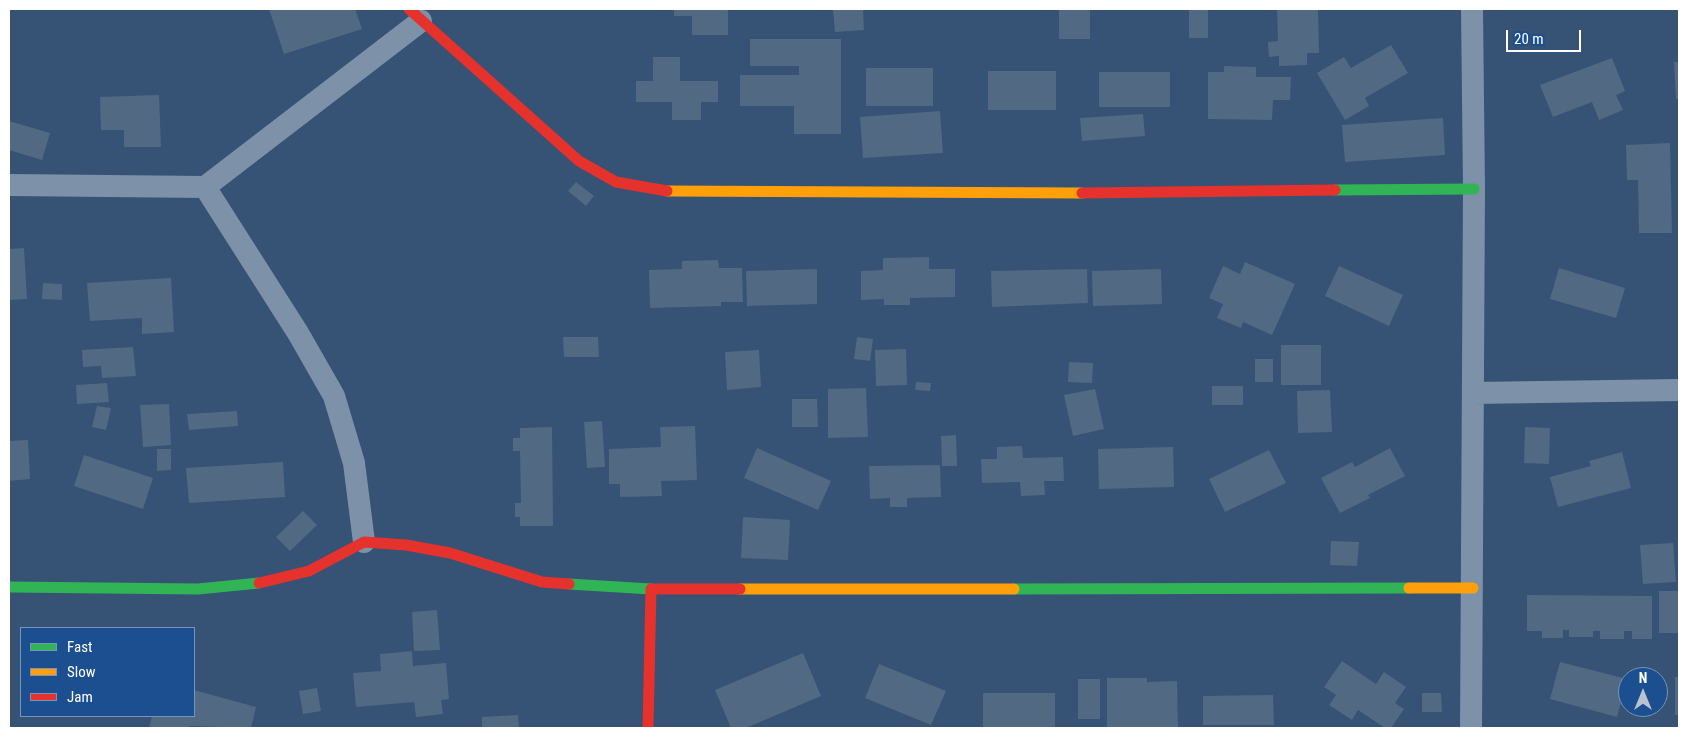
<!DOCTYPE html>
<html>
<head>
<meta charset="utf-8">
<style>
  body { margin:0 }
  #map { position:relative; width:1688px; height:737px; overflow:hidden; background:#365274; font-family:"Roboto Condensed",sans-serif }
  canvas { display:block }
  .frame { position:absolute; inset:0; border:10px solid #fff; pointer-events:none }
  .legend { position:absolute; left:20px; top:627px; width:175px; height:90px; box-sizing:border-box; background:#1b4f8f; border:1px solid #7695bc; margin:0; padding:6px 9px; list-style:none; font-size:15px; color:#fff }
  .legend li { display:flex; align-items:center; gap:10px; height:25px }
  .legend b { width:25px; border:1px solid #7695bc }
  .north { position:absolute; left:1618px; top:667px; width:50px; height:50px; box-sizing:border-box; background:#1b4f8f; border:1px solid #7695bc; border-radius:50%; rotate:0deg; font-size:14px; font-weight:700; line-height:20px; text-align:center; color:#fff }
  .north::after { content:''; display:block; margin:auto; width:18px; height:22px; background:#b9c2ce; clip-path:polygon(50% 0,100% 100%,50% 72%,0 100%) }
  .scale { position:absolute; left:1506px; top:30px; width:75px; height:22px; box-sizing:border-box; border:2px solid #fff; border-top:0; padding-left:6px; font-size:15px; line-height:18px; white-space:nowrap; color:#fff; -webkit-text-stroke:4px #1b4f8f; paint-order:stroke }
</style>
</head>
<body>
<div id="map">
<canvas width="1688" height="737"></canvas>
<div class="frame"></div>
<ul class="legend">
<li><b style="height:6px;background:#30b455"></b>Fast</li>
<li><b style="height:6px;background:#ff9f0a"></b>Slow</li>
<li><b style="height:6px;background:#e5322d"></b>Jam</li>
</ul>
<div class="north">N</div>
<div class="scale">20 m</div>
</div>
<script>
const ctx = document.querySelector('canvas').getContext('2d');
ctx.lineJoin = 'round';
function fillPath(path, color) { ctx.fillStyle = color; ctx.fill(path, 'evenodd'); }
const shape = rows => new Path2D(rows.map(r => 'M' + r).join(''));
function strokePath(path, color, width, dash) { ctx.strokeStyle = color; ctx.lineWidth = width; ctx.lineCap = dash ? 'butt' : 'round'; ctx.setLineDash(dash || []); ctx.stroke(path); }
fillPath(shape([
  [269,9,355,9,362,29,284,54],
  [674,9,728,9,728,35,692,35,692,16,674,16],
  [833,9,863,9,864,30,835,32],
  [1059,9,1090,9,1090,39,1059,39],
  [1189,9,1208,9,1208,38,1189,38],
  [1277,9,1318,9,1319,53,1307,53,1307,65,1279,66,1279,56,1269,57,1268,42,1278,41],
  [750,39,841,39,841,134,794,134,794,106,740,106,740,75,799,75,799,66,750,66],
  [1391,45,1408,73,1365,98,1369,106,1345,120,1317,73,1344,57,1351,68],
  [653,57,680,57,680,81,718,81,718,102,701,102,701,120,672,120,672,102,636,102,636,81,653,81],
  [1612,58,1625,91,1616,95,1623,110,1599,120,1592,102,1553,117,1540,85],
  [1674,62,1679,62,1679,99,1676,99],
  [1224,66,1256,67,1256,77,1291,77,1290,100,1273,100,1272,120,1208,119,1208,72,1224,72],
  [866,68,933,68,933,106,866,106],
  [988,71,1056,71,1056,110,988,110],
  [1099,72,1170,72,1170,107,1099,107],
  [159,95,161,147,124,147,124,130,101,130,100,97],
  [940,111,943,153,863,158,860,117],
  [1143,114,1145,136,1082,141,1080,118],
  [1443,118,1445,155,1345,162,1342,125],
  [9,121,50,133,42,160,9,150],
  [1670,143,1672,233,1639,233,1638,180,1627,180,1626,145],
  [576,182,594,196,586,206,568,191],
  [24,248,27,299,9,300,9,249],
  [929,257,929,269,955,269,955,297,910,298,910,305,884,305,884,299,861,300,861,271,883,270,883,258],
  [718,260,719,268,742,268,743,302,721,302,721,306,650,308,649,270,682,269,682,261],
  [1245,262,1295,284,1272,335,1243,322,1241,328,1217,318,1223,304,1209,298,1223,266,1240,274],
  [1339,266,1403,295,1389,326,1325,296],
  [1559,268,1625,288,1616,318,1550,299],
  [817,269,817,304,747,306,746,271],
  [1087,269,1088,303,992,307,991,271],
  [1161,269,1162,304,1093,306,1092,271],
  [171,278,174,332,142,334,142,318,90,321,87,283],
  [43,283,62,284,62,300,42,299],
  [563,337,598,337,599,357,564,357],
  [857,337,873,339,870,361,854,359],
  [1281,345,1321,345,1321,385,1281,385],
  [133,347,136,376,102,378,101,366,83,367,82,350],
  [906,349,907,385,876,386,875,350],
  [759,350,761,387,727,390,725,352],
  [1255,359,1273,359,1273,382,1255,382],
  [1069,362,1093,363,1092,383,1068,382],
  [916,382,931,383,930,391,915,390],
  [107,383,109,402,77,404,76,385],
  [1212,386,1243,386,1243,405,1212,405],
  [866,388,868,437,828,438,828,389],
  [1095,389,1104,429,1073,436,1064,395],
  [1330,390,1332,432,1298,433,1297,391],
  [792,399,817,399,818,427,792,427],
  [169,404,171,445,143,447,140,405],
  [97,406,111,408,106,430,92,427],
  [237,411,238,426,189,430,187,414],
  [602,421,605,467,587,468,584,422],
  [695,426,697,480,661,481,662,496,620,497,620,484,609,484,609,449,661,447,660,427],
  [552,427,553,526,520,526,520,517,515,517,515,503,521,503,520,451,513,451,513,438,520,438,520,428],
  [1525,427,1550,428,1549,464,1524,463],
  [956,435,957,466,942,466,941,436],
  [28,440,30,479,9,481,9,441],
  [1022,446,1023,458,1063,457,1064,481,1044,481,1045,495,1021,496,1020,482,982,483,981,459,997,459,997,447],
  [1173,447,1174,487,1099,489,1098,449],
  [757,448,831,481,818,510,744,478],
  [1390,448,1405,476,1368,495,1370,498,1340,513,1321,478,1352,462,1355,467],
  [157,449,171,449,171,470,157,471],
  [1269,450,1286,483,1225,512,1209,479],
  [1622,452,1631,488,1558,507,1550,477,1591,466,1589,461],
  [84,455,153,478,143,509,74,486],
  [283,462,285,497,189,503,186,468],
  [940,465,941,497,907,498,907,507,890,507,890,498,870,499,869,466],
  [303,511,317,525,290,551,276,537],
  [743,517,790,520,788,560,741,558],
  [1331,541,1359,542,1357,566,1330,565],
  [1673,543,1676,582,1643,584,1640,545],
  [1659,591,1679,591,1679,633,1659,633],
  [1527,595,1652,596,1652,639,1632,639,1632,631,1624,631,1624,639,1600,639,1600,631,1593,631,1593,637,1569,637,1569,630,1563,630,1563,638,1542,638,1542,631,1527,631],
  [437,610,440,650,414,651,412,612],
  [412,651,413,666,446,663,449,699,441,700,443,714,416,717,414,702,356,707,353,673,381,671,380,654],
  [803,653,821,696,746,728,731,728,715,690],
  [1342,661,1376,684,1384,672,1406,687,1395,703,1404,709,1391,728,1385,728,1358,710,1352,720,1329,705,1336,695,1324,687],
  [1560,662,1627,679,1617,717,1550,699],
  [879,664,946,691,931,725,865,698],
  [1675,677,1679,677,1679,715,1675,715],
  [1107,678,1147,678,1147,682,1177,681,1178,728,1107,728],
  [1078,679,1100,679,1100,719,1078,719],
  [317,688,321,711,303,714,299,691],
  [194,690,256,707,251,728,189,726,188,728,149,728,152,716,194,716],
  [983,693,1055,693,1055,728,983,728],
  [1422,693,1441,693,1442,712,1422,712],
  [1273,695,1274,725,1203,725,1203,696],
  [518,715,519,728,482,728,482,717]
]), '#526984');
strokePath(shape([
  [9,185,205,187,298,333,334,396,354,463,364,542],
  [205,187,421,21],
  [1473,393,1679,390],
  [1471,728,1474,189,1472,9]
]), '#7d92a8', 22);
strokePath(shape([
  [1335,190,1474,189],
  [569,584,651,589],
  [9,587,198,589,259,583],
  [1014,589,1409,588]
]), '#30b455', 11);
strokePath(shape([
  [667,191,1082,193],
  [1409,588,1473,588],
  [740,589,1014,589]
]), '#ff9f0a', 11);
strokePath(shape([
  [409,9,579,161,616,182,667,191],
  [1082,193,1335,190],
  [259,583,309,571,364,542,406,545,450,553,542,582,569,584],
  [648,728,651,589,740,589]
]), '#e5322d', 11);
</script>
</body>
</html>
